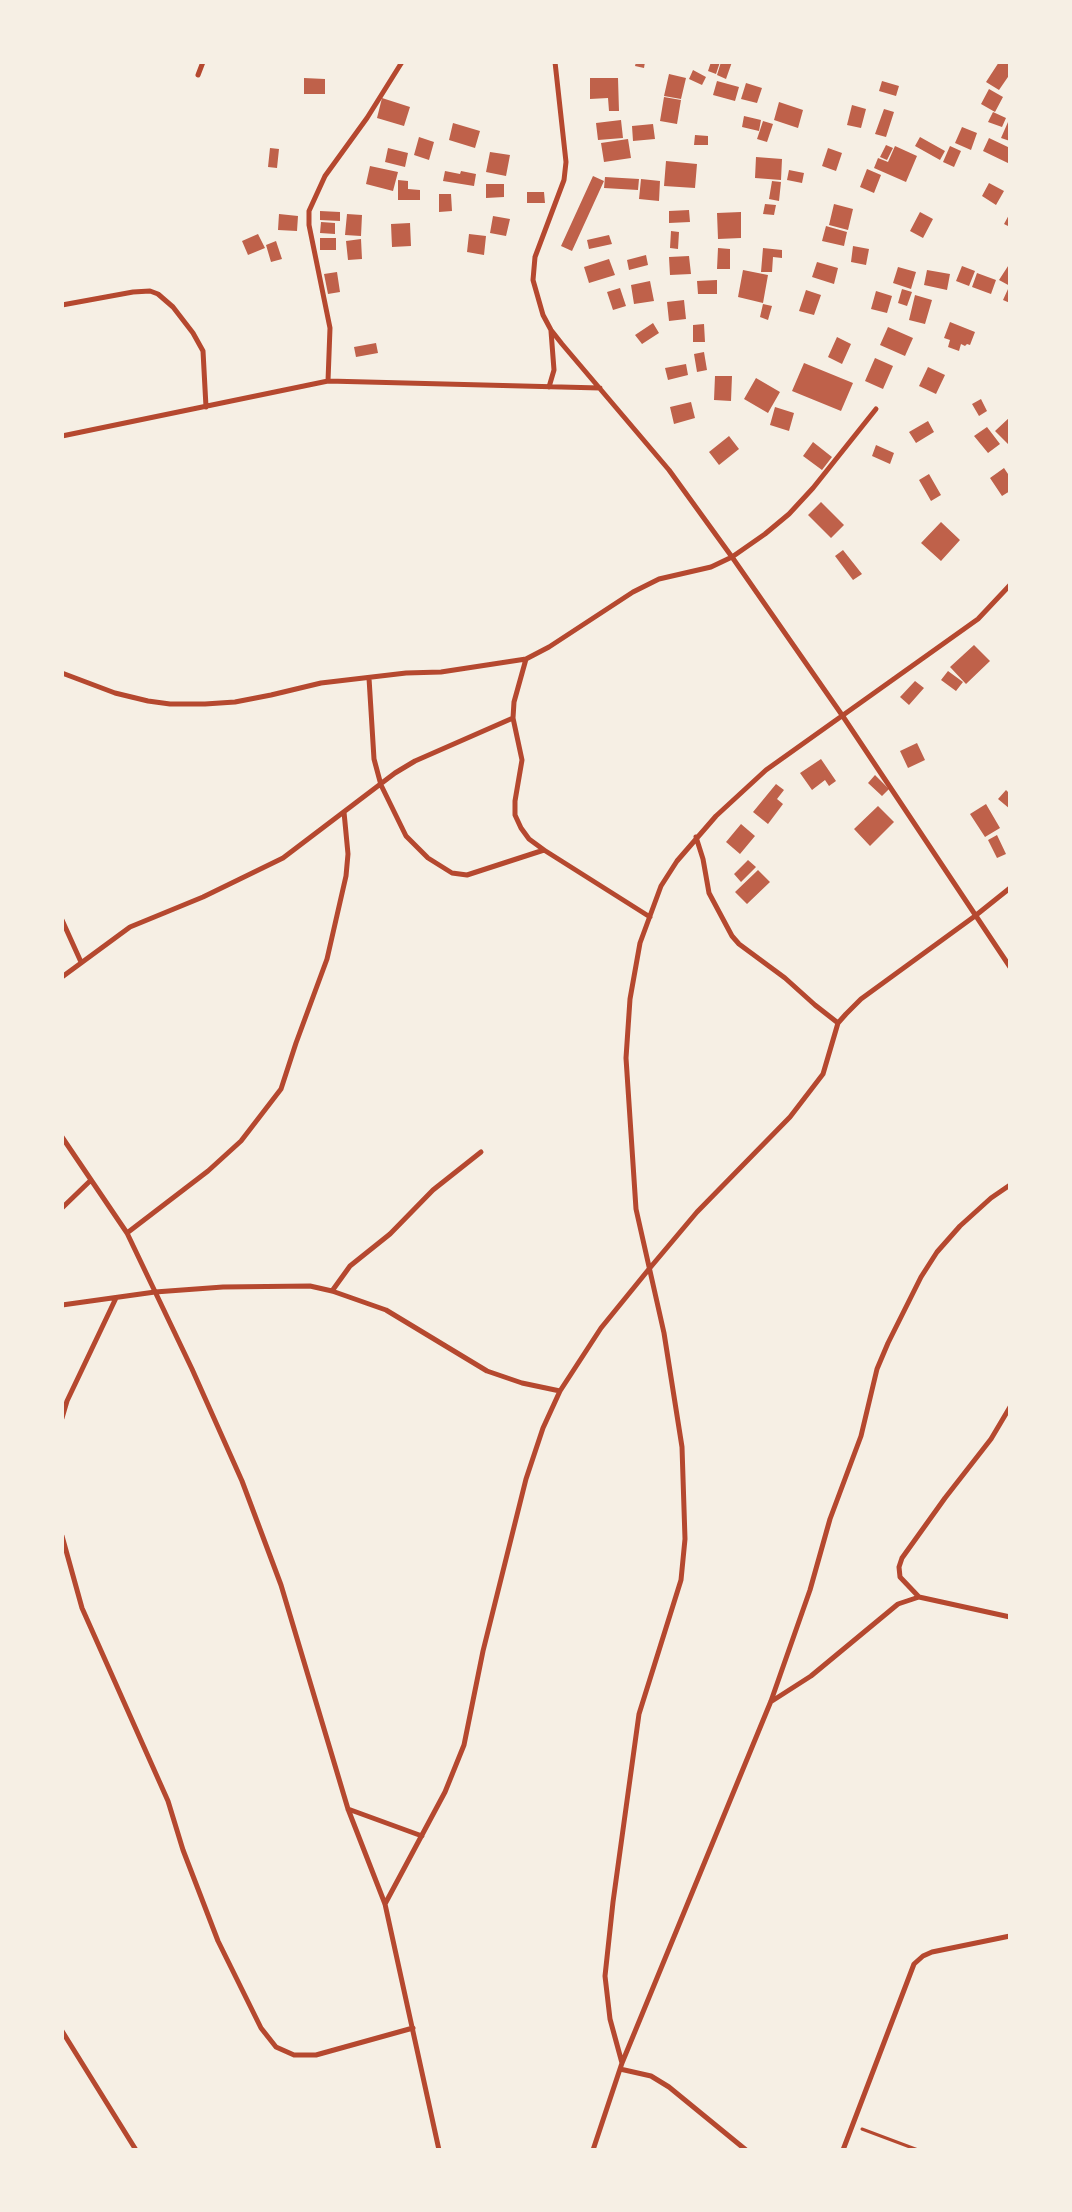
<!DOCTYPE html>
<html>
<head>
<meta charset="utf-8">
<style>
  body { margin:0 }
  #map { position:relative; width:1072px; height:2212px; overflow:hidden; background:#f6efe4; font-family:"Noto Sans",sans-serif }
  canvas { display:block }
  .frame { position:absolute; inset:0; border:64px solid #f6efe4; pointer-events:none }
</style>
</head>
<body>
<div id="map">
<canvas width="1072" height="2212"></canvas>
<div class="frame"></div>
</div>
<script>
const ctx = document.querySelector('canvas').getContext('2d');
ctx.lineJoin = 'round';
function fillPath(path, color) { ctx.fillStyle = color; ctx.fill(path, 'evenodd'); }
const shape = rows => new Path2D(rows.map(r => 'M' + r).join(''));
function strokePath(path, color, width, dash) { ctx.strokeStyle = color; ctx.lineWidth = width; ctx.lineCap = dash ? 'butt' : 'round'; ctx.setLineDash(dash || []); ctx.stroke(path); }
fillPath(shape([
  [636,62,645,62,644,68,635,66],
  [711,62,720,62,716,74,708,71],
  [721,62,732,62,726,79,717,75],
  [999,62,1010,62,1010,74,999,90,986,82],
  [693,70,706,77,702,85,689,79],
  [669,74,686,78,681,99,664,96],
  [304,78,325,79,325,94,304,94],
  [590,78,618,78,619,111,609,111,608,98,590,99],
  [717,81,739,87,735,101,713,95],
  [882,81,899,86,896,96,879,91],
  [746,83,762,88,757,103,741,99],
  [989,89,1003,97,995,112,981,104],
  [664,97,681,100,677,124,660,121],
  [382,98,410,107,404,126,377,118],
  [779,102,803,110,798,128,774,120],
  [852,105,866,109,861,128,847,125],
  [884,109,894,112,886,137,875,134],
  [993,112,1006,118,1002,127,988,122],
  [744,116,761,120,759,131,742,127],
  [621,120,623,138,598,140,596,123],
  [763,121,773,124,767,142,757,139],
  [1008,122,1010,123,1010,141,1001,138],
  [453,123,480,131,475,148,449,140],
  [653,124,655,139,633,141,632,126],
  [962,127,977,133,971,150,955,143],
  [695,135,708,136,708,145,694,145],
  [419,137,434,142,429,160,414,155],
  [920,137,945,151,940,160,915,146],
  [989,138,1010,148,1010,164,983,151],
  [628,139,631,158,604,162,601,143],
  [886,145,893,148,887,160,880,157],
  [895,146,917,156,906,182,874,168,878,158,888,162],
  [950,146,961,151,954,167,943,162],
  [270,148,279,149,277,168,268,167],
  [388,148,408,153,405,167,385,162],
  [828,148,842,153,836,171,822,166],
  [490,152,510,155,506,176,486,172],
  [756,157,782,159,781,180,755,178],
  [666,161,697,164,695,188,664,186],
  [370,166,398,172,393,191,366,184],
  [867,169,881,175,874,193,860,187],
  [789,170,804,173,802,183,787,180],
  [445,171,460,174,461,171,476,174,474,186,443,181],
  [593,176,604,181,572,251,561,246],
  [605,177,639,179,638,190,604,188],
  [641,179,660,181,659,201,639,199],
  [398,180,408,181,408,189,420,190,420,200,398,200],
  [772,181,781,182,779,201,769,199],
  [989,183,1004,191,996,205,982,196],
  [486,184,504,184,504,197,486,198],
  [527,192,544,192,545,203,527,203],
  [439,194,451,194,452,211,439,212],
  [765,204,776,205,774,215,763,214],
  [834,204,853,209,848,230,829,225],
  [689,210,690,222,669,223,669,211],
  [320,211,340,212,340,221,320,220],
  [741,212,741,238,718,239,717,213],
  [920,212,933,219,923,238,910,231],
  [1010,213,1010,227,1004,224],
  [279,214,298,216,297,231,278,230],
  [347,214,362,215,361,236,345,235],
  [493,216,510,219,506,236,490,233],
  [321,222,335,223,335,234,320,233],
  [410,223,411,246,392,247,391,224],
  [826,226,847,232,844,246,822,241],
  [671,231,679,232,678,249,670,248],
  [258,234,265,248,248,255,242,241],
  [469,234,486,236,484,255,467,252],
  [609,235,612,244,589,249,587,240],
  [320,238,336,238,336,250,320,250],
  [361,239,362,259,348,260,346,241],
  [276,241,282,259,271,262,266,245],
  [853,246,869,249,866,265,851,262],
  [718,248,730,249,730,269,717,269],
  [763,248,782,250,782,258,773,257,772,272,761,272],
  [646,255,648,265,629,270,627,260],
  [689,256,691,274,670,275,669,257],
  [609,259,615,275,589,283,584,267],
  [817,262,838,268,834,284,812,277],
  [1010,263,1010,286,999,280],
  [962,266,975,271,969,286,956,281],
  [898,267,916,272,911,289,893,283],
  [743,270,768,275,763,303,738,297],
  [927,270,950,274,947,290,924,285],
  [337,272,340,292,328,294,324,274],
  [977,273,996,280,991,294,972,287],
  [717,280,717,294,698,294,697,281],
  [650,281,654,301,634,304,631,285],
  [620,288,626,306,613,310,607,292],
  [902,289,912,292,907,306,898,303],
  [1008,289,1010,290,1010,303,1003,300],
  [806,290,821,295,814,315,799,311],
  [876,291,892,296,887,313,871,309],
  [915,295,932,300,925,324,909,320],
  [684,300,686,319,669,321,667,302],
  [763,304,772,306,768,320,760,317],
  [950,322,975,332,970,345,967,344,965,346,961,344,959,351,948,347,950,340,944,338],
  [653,323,659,333,642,344,635,335],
  [704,324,705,342,693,342,693,325],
  [888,327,913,338,905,356,880,345],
  [837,337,851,344,842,364,828,357],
  [376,343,378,353,356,357,354,347],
  [704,352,707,370,697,372,694,354],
  [875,358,893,366,883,389,865,381],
  [804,363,853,383,841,411,792,391],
  [686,364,688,375,668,380,665,368],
  [928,367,945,375,936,394,919,386],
  [715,376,732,376,731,401,714,400],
  [756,378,780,392,768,413,744,399],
  [981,399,987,411,979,416,972,404],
  [691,402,695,418,674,424,670,407],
  [775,407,794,413,789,431,770,425],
  [1010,417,1008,430,1010,446,995,431],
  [928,421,934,432,916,443,909,432],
  [987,427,1000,444,988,453,974,436],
  [729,436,739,449,719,465,709,452],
  [813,442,832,457,822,470,803,456],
  [876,445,894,453,890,464,872,456],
  [1004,468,1010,477,1010,491,1002,496,990,478],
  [929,474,941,495,931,501,919,480],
  [821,502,844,525,831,538,808,515],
  [941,522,960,540,941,561,921,543],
  [843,550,862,574,853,580,835,556],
  [974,645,990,661,966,684,950,667],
  [948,671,963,682,956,691,941,680],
  [915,681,924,688,909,705,900,697],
  [917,743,925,760,908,768,900,751],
  [821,759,836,781,829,786,825,780,812,790,800,773],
  [875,775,889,789,882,796,868,783],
  [776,784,784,790,777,799,783,804,768,824,753,812],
  [1006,790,1010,794,1010,809,998,799],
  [986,804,1000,828,985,837,970,814],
  [878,806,894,822,870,846,854,829],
  [741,824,755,836,740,854,726,842],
  [997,835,1006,854,997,858,988,840],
  [748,860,756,867,741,882,734,874],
  [758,870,770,882,747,904,735,892]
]), '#bf614a');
strokePath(shape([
  [862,2129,918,2150]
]), '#b5482f', 3);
strokePath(shape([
  [555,62,566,162,564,180,535,257,533,280,543,315,551,330,562,344,669,470,732,557,842,715,1010,967],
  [198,75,203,62],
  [62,305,133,292,150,291,158,294,173,307,193,333,203,351,206,407],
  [328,381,330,328,309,225,309,211,325,176,367,118,402,62],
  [549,387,554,370,551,331],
  [62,436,328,381,600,388],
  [526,659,514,702,513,718,522,760,515,801,515,815,521,828,529,839,544,850,650,917],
  [62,673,115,693,148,701,170,704,205,704,235,702,271,695,321,683,406,673,441,672,526,659,549,647,633,592,659,579,711,567,732,557,765,534,789,514,813,488,876,409],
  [369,678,374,759,381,785,406,836,428,858,452,873,467,875,544,850],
  [696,837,703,859,709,893,732,936,739,944,785,978,815,1005,838,1023],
  [62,920,81,962],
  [62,977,130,927,203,897,283,858,395,773,415,761,513,718],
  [62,1137,127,1233,192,1369,242,1481,281,1585,348,1809,385,1904,439,2150],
  [62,1208,91,1180],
  [127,1233,208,1171,241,1141,281,1089,296,1043,327,959,346,876,348,854,344,812],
  [332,1291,350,1266,390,1234,433,1190,481,1152],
  [62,1305,155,1292,223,1287,310,1286,332,1291,386,1310,487,1371,522,1383,560,1391],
  [1010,1407,991,1439,945,1498,902,1558,899,1567,900,1577,919,1597,1010,1617],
  [62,1418,67,1401,116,1298],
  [62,1536,82,1608,168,1801,183,1850,218,1941,261,2028,276,2047,294,2055,316,2055,413,2028],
  [772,1701,811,1676,898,1604,919,1597],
  [348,1809,422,1836],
  [385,1904,445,1792,464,1745,483,1651,526,1479,543,1428,560,1391,601,1328,649,1269,697,1212,790,1117,823,1074,838,1023,846,1014,861,999,975,916,1010,888],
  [62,2031,136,2150],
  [622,2063,610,2019,605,1976,613,1902,639,1714,681,1580,685,1539,682,1447,664,1333,636,1209,626,1058,630,999,640,943,661,886,677,861,716,816,766,770,978,619,1010,585],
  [620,2069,651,2076,669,2087,746,2150],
  [593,2150,622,2063,771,1701,810,1590,830,1519,861,1436,877,1369,888,1343,921,1277,937,1252,960,1226,991,1198,1010,1185],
  [843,2150,914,1964,923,1956,932,1952,1010,1936]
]), '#b5482f', 5);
</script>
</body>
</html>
